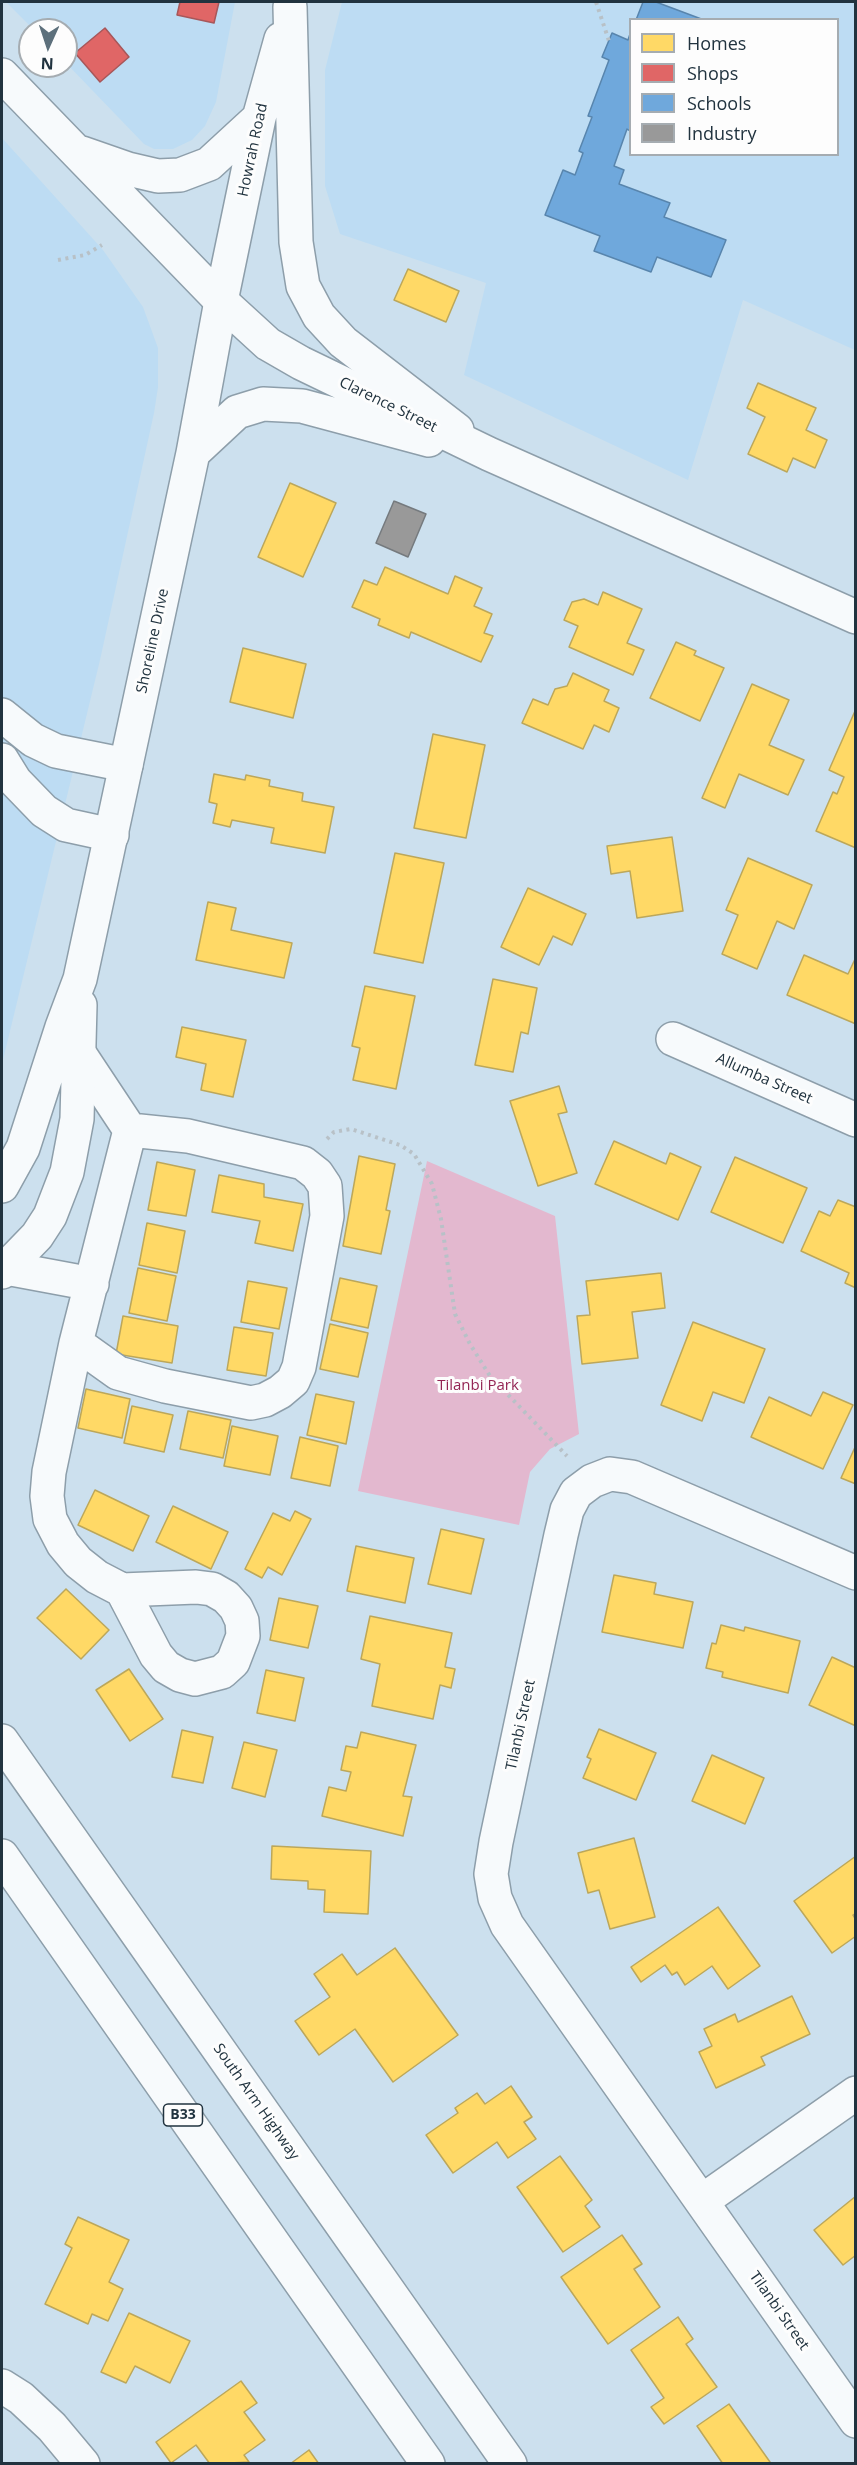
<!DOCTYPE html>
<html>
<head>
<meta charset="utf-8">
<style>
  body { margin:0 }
  #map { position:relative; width:857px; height:2465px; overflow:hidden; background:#cce0ee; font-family:"Open Sans",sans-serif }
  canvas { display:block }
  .frame { position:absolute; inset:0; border:3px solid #21333f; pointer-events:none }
  .legend { position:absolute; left:629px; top:18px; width:210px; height:138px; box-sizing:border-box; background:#fdfdfd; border:2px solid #a5acb1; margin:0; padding:8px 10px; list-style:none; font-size:18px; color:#21333f }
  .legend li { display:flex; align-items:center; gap:12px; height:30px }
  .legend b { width:30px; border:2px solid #a5acb1 }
  .north { position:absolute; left:18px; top:18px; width:60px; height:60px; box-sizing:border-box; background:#fdfdfd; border:2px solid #a5acb1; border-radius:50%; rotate:183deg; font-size:16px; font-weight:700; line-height:24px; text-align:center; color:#21333f }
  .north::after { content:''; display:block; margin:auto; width:21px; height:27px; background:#5d707c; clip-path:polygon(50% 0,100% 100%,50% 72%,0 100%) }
</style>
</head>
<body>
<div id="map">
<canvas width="857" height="2465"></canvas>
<div class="frame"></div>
<ul class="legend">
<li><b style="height:16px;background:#ffd966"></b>Homes</li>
<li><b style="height:16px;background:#e06666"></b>Shops</li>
<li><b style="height:16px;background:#6fa8dc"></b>Schools</li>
<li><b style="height:16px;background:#999"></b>Industry</li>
</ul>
<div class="north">N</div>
</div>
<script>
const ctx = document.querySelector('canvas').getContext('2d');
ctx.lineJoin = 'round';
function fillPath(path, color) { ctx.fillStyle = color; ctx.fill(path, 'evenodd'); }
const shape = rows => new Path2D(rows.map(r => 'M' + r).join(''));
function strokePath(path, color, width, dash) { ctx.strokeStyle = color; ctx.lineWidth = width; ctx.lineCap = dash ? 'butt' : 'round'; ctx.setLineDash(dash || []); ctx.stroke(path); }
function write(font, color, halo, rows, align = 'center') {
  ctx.font = font + ' "Open Sans",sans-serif'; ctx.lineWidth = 6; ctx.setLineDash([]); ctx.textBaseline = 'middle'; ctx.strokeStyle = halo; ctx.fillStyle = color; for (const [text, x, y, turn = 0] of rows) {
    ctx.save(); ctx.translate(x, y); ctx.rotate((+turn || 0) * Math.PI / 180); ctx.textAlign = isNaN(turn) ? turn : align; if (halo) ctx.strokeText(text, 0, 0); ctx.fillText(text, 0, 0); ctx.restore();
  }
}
fillPath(shape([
  [6,2,235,2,216,102,205,126,192,140,173,149,154,149,144,144,66,63,66,30,34,30],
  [342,2,855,2,855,350,743,300,688,480,464,375,486,283,340,234,325,186,325,70],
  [630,20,838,20,838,154,630,154],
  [2,138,103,250,143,307,158,348,158,387,154,413,100,660,2,1064]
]), '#bddcf3');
fillPath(shape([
  [427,1161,555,1216,579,1434,550,1449,530,1472,519,1525,358,1491]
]), '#e3b8cf');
const homes = shape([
  [408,269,459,291,446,322,394,300,408,269],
  [758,383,816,408,806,430,827,440,815,468,793,458,787,472,748,454,765,417,747,408,758,383],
  [290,483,336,503,303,577,258,557,290,483],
  [385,567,448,594,455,576,482,588,474,606,492,614,484,633,493,636,481,662,411,632,409,638,378,625,380,619,352,607,364,580,377,585,385,567],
  [603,592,642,609,627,643,644,650,633,675,569,647,578,626,564,620,572,602,584,599,598,605,603,592],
  [676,642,696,651,694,655,724,668,700,721,650,698,676,642],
  [243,648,306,664,293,718,230,702,243,648],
  [573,673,609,690,604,701,619,708,609,732,594,725,583,749,522,723,533,699,548,705,555,689,567,686,573,673],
  [752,684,789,700,769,745,804,760,788,795,739,774,725,808,702,798,752,684],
  [855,711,856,711,856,848,816,831,833,792,837,794,844,777,829,770,855,711],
  [433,734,485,745,466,838,414,828,433,734],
  [214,774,245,780,246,775,270,780,269,786,303,793,302,801,334,807,325,853,271,843,274,828,232,820,230,827,213,823,217,804,209,802,214,774],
  [672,837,683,911,637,918,630,871,611,874,607,846,672,837],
  [395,853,444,863,423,963,374,953,395,853],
  [748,858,812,885,794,929,777,921,757,969,722,954,738,915,726,910,748,858],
  [528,888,586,914,572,945,553,936,539,965,501,947,528,888],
  [208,902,236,908,231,930,292,943,284,978,196,960,208,902],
  [804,955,848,974,856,957,856,1024,787,995,804,955],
  [493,979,537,988,528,1034,521,1032,513,1072,475,1065,493,979],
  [365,986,415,996,396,1089,353,1080,360,1048,352,1046,365,986],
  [182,1027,246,1040,233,1097,201,1090,206,1064,176,1057,182,1027],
  [559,1086,567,1112,558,1114,577,1173,538,1186,510,1101,559,1086],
  [614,1141,666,1164,670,1153,701,1167,678,1220,595,1184,614,1141],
  [359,1156,395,1164,386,1210,390,1211,381,1254,343,1246,359,1156],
  [735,1157,807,1188,783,1243,711,1212,735,1157],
  [157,1162,195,1170,186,1216,148,1210,157,1162],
  [219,1175,264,1184,264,1197,303,1204,293,1251,255,1243,260,1221,212,1212,219,1175],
  [838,1200,856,1207,856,1288,845,1283,849,1273,801,1251,819,1211,830,1216,838,1200],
  [147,1223,185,1231,177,1273,139,1265,147,1223],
  [138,1268,176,1276,167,1321,129,1313,138,1268],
  [661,1273,665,1308,632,1312,638,1358,582,1364,577,1316,590,1315,586,1281,661,1273],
  [340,1278,377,1286,368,1328,331,1320,340,1278],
  [248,1281,287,1288,279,1329,241,1322,248,1281],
  [123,1316,178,1326,172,1363,116,1354,123,1316],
  [693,1322,765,1349,744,1403,713,1392,702,1421,661,1405,693,1322],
  [330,1324,368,1333,358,1377,320,1369,330,1324],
  [234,1327,273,1333,266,1376,227,1370,234,1327],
  [86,1389,130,1399,122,1438,78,1428,86,1389],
  [823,1392,853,1405,823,1469,751,1437,769,1397,811,1416,823,1392],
  [316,1394,354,1402,346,1444,307,1435,316,1394],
  [132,1406,173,1415,164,1452,124,1443,132,1406],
  [188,1411,231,1420,223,1458,180,1449,188,1411],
  [232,1426,278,1436,270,1475,224,1466,232,1426],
  [300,1437,338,1446,330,1486,291,1478,300,1437],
  [856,1445,856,1484,841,1478,856,1445],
  [95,1490,149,1516,133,1551,78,1525,95,1490],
  [173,1506,228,1532,211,1569,156,1542,173,1506],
  [295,1511,311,1519,282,1575,268,1567,262,1578,245,1569,273,1513,290,1521,295,1511],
  [441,1529,484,1539,471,1594,428,1584,441,1529],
  [356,1546,414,1558,405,1603,347,1591,356,1546],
  [614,1575,656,1583,654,1594,693,1602,683,1648,602,1632,614,1575],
  [66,1589,109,1630,81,1659,37,1618,66,1589],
  [279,1598,318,1606,308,1648,270,1640,279,1598],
  [370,1616,452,1633,445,1667,455,1669,451,1688,440,1685,433,1719,372,1706,380,1664,361,1659,370,1616],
  [721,1625,744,1631,745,1627,800,1641,788,1693,722,1677,723,1672,706,1668,712,1643,716,1644,721,1625],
  [832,1657,856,1668,856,1726,809,1705,832,1657],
  [129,1669,163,1719,130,1741,96,1690,129,1669],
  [266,1670,304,1678,295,1721,257,1713,266,1670],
  [599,1729,656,1753,636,1800,583,1778,591,1759,587,1757,599,1729],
  [182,1730,213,1737,203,1783,172,1777,182,1730],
  [361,1732,416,1745,403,1796,412,1797,403,1836,322,1816,329,1787,346,1791,351,1772,341,1770,346,1746,357,1748,361,1732],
  [244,1742,277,1750,265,1797,232,1788,244,1742],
  [712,1755,764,1778,745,1824,692,1801,712,1755],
  [634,1838,655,1917,610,1929,599,1890,588,1893,578,1853,634,1838],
  [272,1846,371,1851,368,1914,324,1912,325,1890,308,1889,308,1881,271,1879,272,1846],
  [856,1856,856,1913,853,1915,856,1920,856,1936,832,1953,794,1901,856,1856],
  [718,1907,760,1966,728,1989,712,1966,685,1985,677,1972,672,1975,665,1965,641,1982,631,1967,718,1907],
  [395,1948,458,2035,393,2082,355,2029,319,2055,295,2021,330,1997,314,1974,342,1954,357,1975,395,1948],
  [792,1996,810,2034,761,2057,765,2065,716,2088,699,2052,712,2046,704,2029,735,2014,738,2022,792,1996],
  [511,2086,532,2117,524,2122,536,2139,508,2158,497,2142,453,2173,426,2135,458,2113,455,2108,477,2093,485,2104,511,2086],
  [560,2156,592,2200,585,2206,600,2227,563,2252,517,2187,560,2156],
  [856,2196,856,2255,843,2265,814,2230,856,2196],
  [78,2217,129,2240,109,2282,123,2289,108,2321,92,2314,88,2324,45,2304,72,2248,65,2244,78,2217],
  [622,2235,642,2264,634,2269,660,2307,608,2344,561,2277,622,2235],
  [129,2313,190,2341,170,2383,135,2366,126,2383,101,2372,129,2313],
  [678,2317,693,2339,686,2344,717,2387,664,2424,651,2407,664,2398,631,2350,678,2317],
  [241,2381,257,2403,244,2412,265,2440,244,2455,249,2462,210,2464,196,2445,171,2463,156,2442,241,2381],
  [729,2404,770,2462,768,2464,723,2464,697,2426,729,2404],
  [309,2450,319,2464,290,2464,309,2450]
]);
fillPath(homes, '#ffd966');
strokePath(homes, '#bca75a', 1.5);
const shops = shape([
  [180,2,219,2,214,23,177,15,180,2],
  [105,28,129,57,100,82,75,53,105,28]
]);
fillPath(shops, '#e06666');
strokePath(shops, '#a7575a', 1.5);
const schools = shape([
  [643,2,656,2,704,20,636,20,643,2],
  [612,33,628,40,630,34,630,131,627,129,614,166,624,170,619,184,670,203,664,217,726,240,711,277,657,257,651,272,594,251,600,236,545,215,563,170,575,175,583,153,579,151,592,117,588,116,609,60,602,57,612,33]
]);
fillPath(schools, '#6fa8dc');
strokePath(schools, '#5885ad', 1.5);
const industry = shape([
  [394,501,426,514,408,557,376,543,394,501]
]);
fillPath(industry, '#999');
strokePath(industry, '#757a7e', 1.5);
const minor = shape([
  [290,7,296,242,303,286,319,316,343,342,457,430],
  [2,75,221,301],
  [82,153,128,169,158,176,180,175,209,164,259,118],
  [221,301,259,118,281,39],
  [2,715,33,740,56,751,126,765],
  [2,760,15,781,44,811,66,825,112,835],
  [673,1039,856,1120],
  [79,1053,130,1130,76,1343,49,1472,47,1496,50,1519,63,1544,78,1562,97,1577,122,1590,196,1587,212,1589,226,1597,236,1608,242,1621,243,1636,233,1662,222,1672,195,1679,180,1675,166,1667,156,1655,122,1590],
  [6,1268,92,1284],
  [76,1343,118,1373,165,1386,251,1403,265,1400,280,1392,293,1381,299,1367,327,1216,325,1186,317,1174,303,1163,188,1136,130,1130],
  [856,1573,632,1477,610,1474,592,1481,576,1493,567,1510,561,1535,496,1842,491,1874,495,1898,507,1925,856,2421],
  [702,2201,856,2093],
  [2,2386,21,2398,52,2427,83,2464]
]);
const major = shape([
  [221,301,268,344,301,363,489,454,856,617],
  [193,453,237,412,263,404,302,406,429,440],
  [2,1186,23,1148,62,1027,80,979,193,453,221,301],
  [2,1272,37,1236,50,1216,67,1172,77,1119,80,1005],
  [2,1741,510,2464],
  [2,1856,428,2464]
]);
strokePath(minor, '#8d9eaa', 36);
strokePath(major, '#8d9eaa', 36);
strokePath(shape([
  [596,2,609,41],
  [58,260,85,255,102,245],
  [327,1139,334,1132,351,1129,400,1145,414,1154,432,1184,441,1219,455,1314,470,1344,490,1376,567,1456]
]), '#b8c1c7', 4, [3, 4.5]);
strokePath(minor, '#f7fafc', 33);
strokePath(major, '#f7fafc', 33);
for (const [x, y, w] of [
  [183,2115,39]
]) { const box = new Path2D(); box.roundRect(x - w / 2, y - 11, w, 22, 4.5); ctx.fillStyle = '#fdfdfd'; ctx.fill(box); strokePath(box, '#21333f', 1.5); }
write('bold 14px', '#21333f', null, [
  ["B33",183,2115]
]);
write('15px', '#21333f', '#fdfdfd', [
  ["Howrah Road",253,150,-78],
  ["Clarence Street",388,405,26],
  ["Shoreline Drive",153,641,-78],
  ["Allumba Street",764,1079,24],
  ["Tilanbi Street",521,1725,-78],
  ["South Arm Highway",256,2102,55],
  ["Tilanbi Street",779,2311,55]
]);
write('15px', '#932453', '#fdfdfd', [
  ["Tilanbi Park",478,1386]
]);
</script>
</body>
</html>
